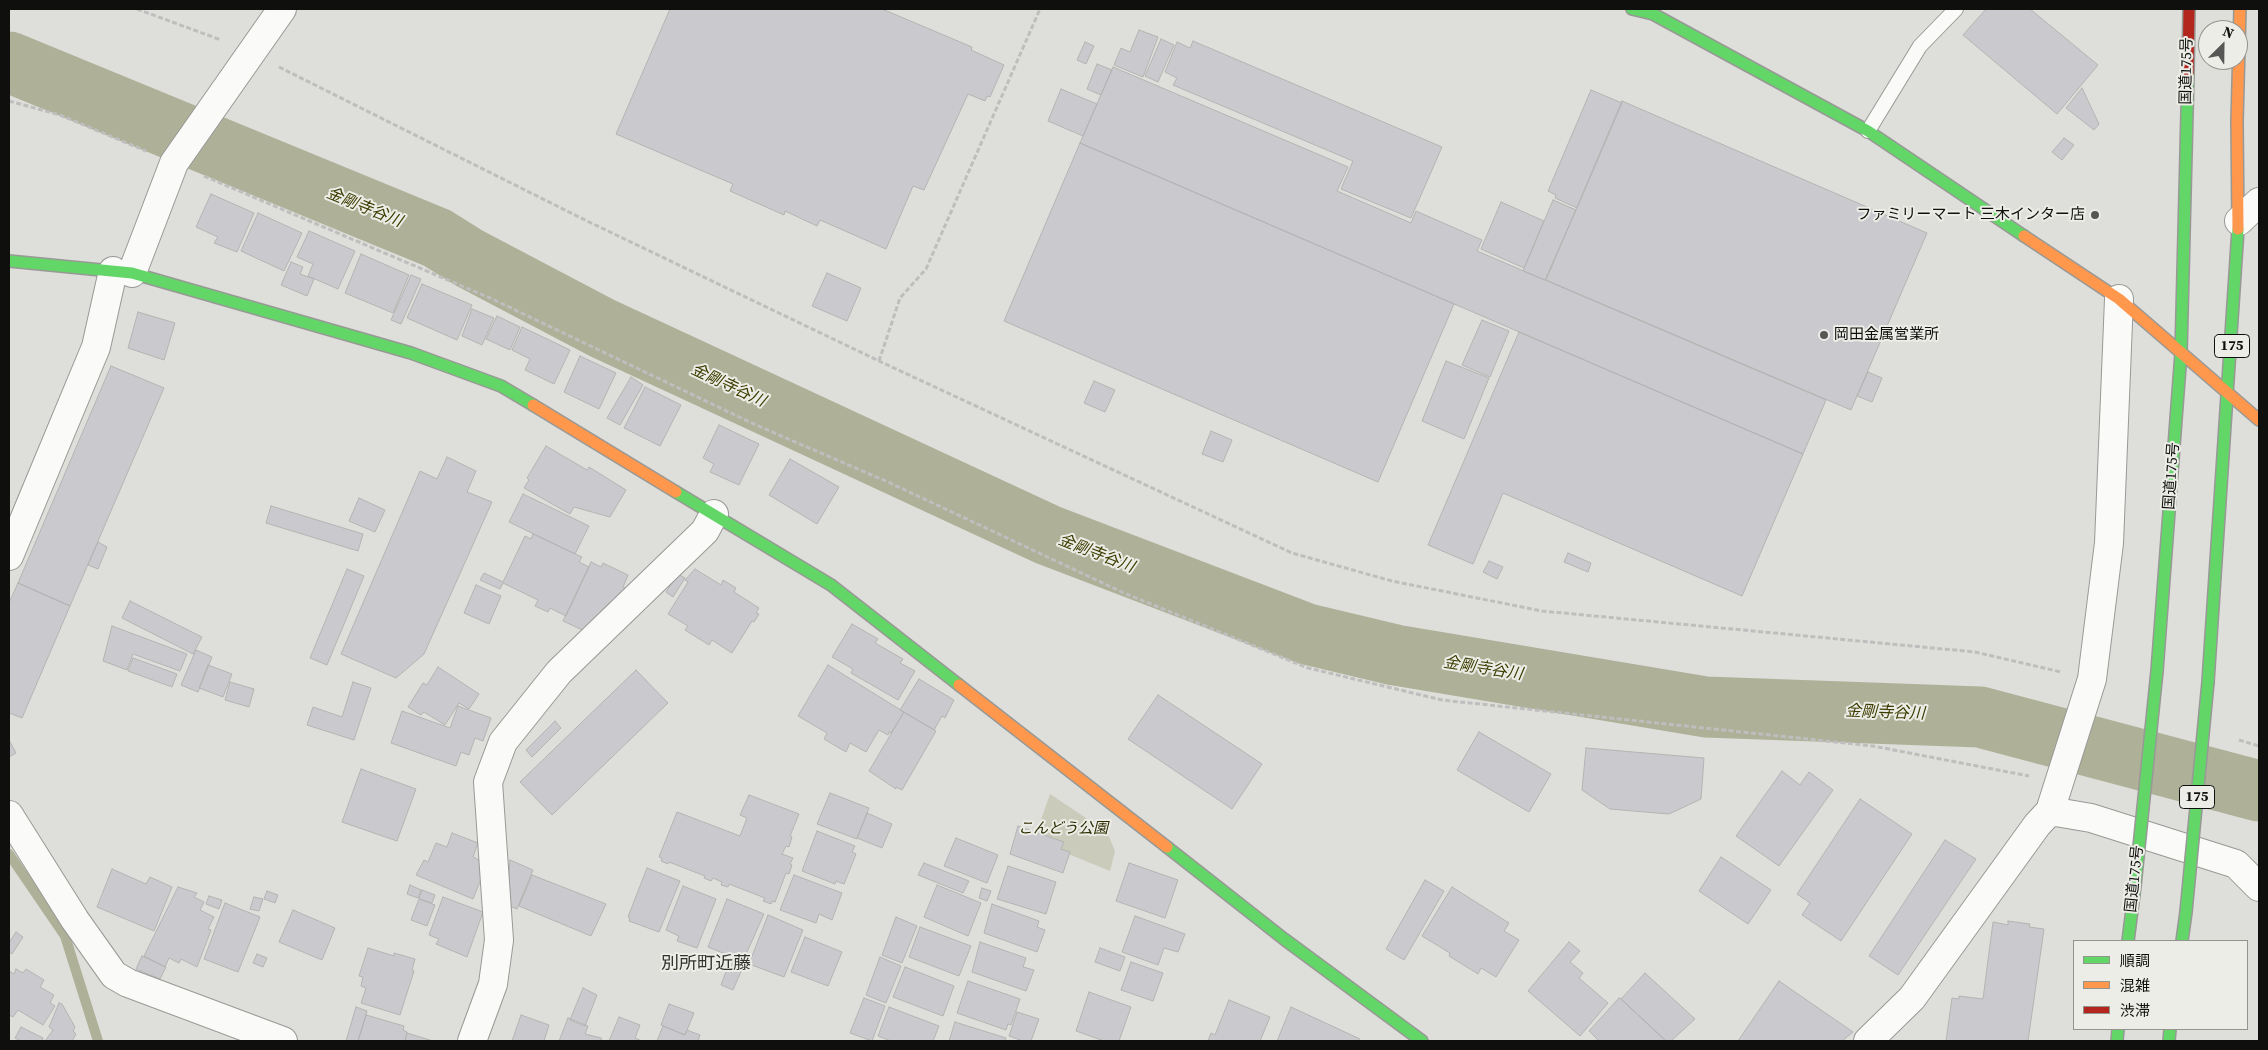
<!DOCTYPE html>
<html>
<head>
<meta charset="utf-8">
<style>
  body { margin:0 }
  #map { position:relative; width:2268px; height:1050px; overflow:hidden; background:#dedfda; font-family:"Source Serif 4","Noto Sans JP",serif }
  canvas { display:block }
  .frame { position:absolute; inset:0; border:10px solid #0f0f0d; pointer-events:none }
  .legend { position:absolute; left:2073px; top:940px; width:175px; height:90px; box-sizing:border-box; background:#ecede6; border:1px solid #94948f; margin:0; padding:6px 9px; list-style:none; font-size:15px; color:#0f0f0d }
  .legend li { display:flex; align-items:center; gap:10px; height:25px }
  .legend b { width:25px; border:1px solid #94948f }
  .north { position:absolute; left:2198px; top:20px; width:50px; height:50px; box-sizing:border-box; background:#ecede6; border:1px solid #94948f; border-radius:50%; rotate:23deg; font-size:14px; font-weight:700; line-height:20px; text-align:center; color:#0f0f0d }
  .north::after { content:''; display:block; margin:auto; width:18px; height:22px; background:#575855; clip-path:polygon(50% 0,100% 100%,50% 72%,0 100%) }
</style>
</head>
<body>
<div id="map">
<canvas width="2268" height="1050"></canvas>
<div class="frame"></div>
<ul class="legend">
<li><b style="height:6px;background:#63d668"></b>順調</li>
<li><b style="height:6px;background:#ff974d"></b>混雑</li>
<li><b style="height:6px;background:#b3261e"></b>渋滞</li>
</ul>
<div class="north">N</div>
</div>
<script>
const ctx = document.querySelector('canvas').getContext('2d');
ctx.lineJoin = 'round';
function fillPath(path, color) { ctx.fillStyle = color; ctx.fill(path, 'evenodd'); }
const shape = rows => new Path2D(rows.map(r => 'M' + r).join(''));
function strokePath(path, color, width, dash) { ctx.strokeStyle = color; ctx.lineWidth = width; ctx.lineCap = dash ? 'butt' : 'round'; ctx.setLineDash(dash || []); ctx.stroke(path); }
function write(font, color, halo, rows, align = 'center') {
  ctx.font = font + ' "Source Serif 4","Noto Sans JP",serif'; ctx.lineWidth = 4; ctx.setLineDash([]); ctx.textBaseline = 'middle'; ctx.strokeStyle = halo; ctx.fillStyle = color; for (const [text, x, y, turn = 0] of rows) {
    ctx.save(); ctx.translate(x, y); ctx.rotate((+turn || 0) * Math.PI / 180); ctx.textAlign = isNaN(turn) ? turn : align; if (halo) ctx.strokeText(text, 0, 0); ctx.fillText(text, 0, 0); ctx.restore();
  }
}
fillPath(shape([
  [1050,794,1107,832,1115,851,1110,871,1034,840]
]), '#cacbba');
strokePath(shape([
  [9,854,65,936,98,1041]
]), '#aeb098', 10);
strokePath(shape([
  [9,62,437,238,469,258,602,328,1048,535,1307,634,1395,655,1706,707,1980,717,2259,791]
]), '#aeb098', 61);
const building = shape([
  [670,9,882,9,972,47,971,50,1004,65,990,97,987,96,985,101,968,94,924,190,913,186,886,249,820,220,817,226,785,211,784,215,730,191,733,184,616,134,670,9],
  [1986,9,2030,9,2098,65,2057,114,1963,35,1986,9],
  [1139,30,1158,37,1143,77,1114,65,1121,48,1130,52,1139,30],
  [1161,39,1174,45,1158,82,1145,76,1161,39],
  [1193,41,1442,147,1411,218,1341,189,1353,161,1173,85,1177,78,1165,72,1177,42,1190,48,1193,41],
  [1085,42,1094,46,1086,64,1077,60,1085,42],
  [1097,64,1112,70,1101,95,1087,89,1097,64],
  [1113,67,1348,167,1337,191,1411,223,1416,211,1482,240,1477,251,1826,400,1803,454,1080,143,1113,67],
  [2082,88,2099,124,2094,130,2066,108,2082,88],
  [1061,89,1097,104,1083,136,1048,121,1061,89],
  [1591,90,1622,103,1577,208,1555,198,1556,195,1548,191,1591,90],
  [1622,101,1927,233,1851,410,1546,280,1622,101],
  [2064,138,2074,145,2062,160,2052,152,2064,138],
  [1080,143,1454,304,1378,482,1004,321,1080,143],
  [211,194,254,213,237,252,214,243,218,237,196,227,211,194],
  [1553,200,1576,210,1545,280,1523,271,1553,200],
  [1501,202,1544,221,1524,268,1481,249,1501,202],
  [258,213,302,233,284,271,241,251,258,213],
  [309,231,355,251,338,289,308,276,313,264,297,257,309,231],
  [361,254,409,275,393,313,345,293,361,254],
  [291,262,303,267,300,274,314,279,307,296,281,285,291,262],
  [827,273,861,288,847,321,812,306,827,273],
  [411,275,421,279,401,324,391,320,411,275],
  [422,284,472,305,457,340,407,318,422,284],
  [472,309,494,318,482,345,462,336,472,309],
  [138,312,175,323,164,360,128,348,138,312],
  [497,316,520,327,510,350,486,339,497,316],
  [1482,320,1509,331,1490,377,1462,365,1482,320],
  [522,327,570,350,554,384,525,370,530,359,512,350,522,327],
  [1519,332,1803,454,1742,596,1503,493,1473,564,1428,545,1519,332],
  [580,356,616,373,599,409,564,392,580,356],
  [1446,361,1489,378,1464,439,1422,421,1446,361],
  [111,366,164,388,70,606,18,583,111,366],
  [1868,372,1882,378,1872,402,1857,396,1868,372],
  [631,377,643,385,620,425,607,418,631,377],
  [1094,381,1115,390,1105,412,1084,403,1094,381],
  [645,387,681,405,660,446,624,428,645,387],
  [719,425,759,444,739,485,710,472,714,464,703,458,719,425],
  [1211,431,1232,440,1223,462,1202,454,1211,431],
  [546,446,587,470,589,467,626,490,610,517,574,507,570,514,524,488,529,480,527,478,546,446],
  [447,457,476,471,467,492,492,502,424,654,396,678,341,654,420,471,437,479,447,457],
  [790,459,839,487,817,524,769,495,790,459],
  [523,494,589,526,575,554,509,522,523,494],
  [359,498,385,510,375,532,349,521,359,498],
  [271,506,363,534,358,551,266,523,271,506],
  [533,534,582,557,579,562,589,567,566,616,550,608,548,612,535,606,538,600,503,583,500,589,480,580,484,573,503,582,525,536,531,539,533,534],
  [98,542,107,547,98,569,88,565,98,542],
  [1568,553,1591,563,1588,572,1564,562,1568,553],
  [1489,561,1503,567,1497,579,1483,572,1489,561],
  [591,562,601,567,603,563,628,575,623,587,627,589,623,598,618,595,613,607,608,604,602,617,598,614,589,633,563,621,591,562],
  [347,569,364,576,327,665,310,658,347,569],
  [695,569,721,585,723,580,736,588,734,592,759,608,756,613,759,614,754,622,752,621,732,653,712,640,709,645,685,630,688,626,668,614,688,582,685,580,695,569],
  [678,574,685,578,673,597,666,592,678,574],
  [18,583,70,606,22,718,9,713,9,603,18,583],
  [476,585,501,596,489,624,464,613,476,585],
  [130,601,202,637,193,654,122,618,130,601],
  [852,624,878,639,875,643,903,659,900,663,915,671,898,700,851,673,853,669,832,657,852,624],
  [112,626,187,654,180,671,133,654,127,670,103,661,112,626],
  [196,650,212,657,198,692,181,685,196,650],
  [133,658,177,674,172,687,128,671,133,658],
  [208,665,232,674,223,697,199,688,208,665],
  [828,665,904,712,891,733,889,732,888,735,879,730,866,752,850,743,846,752,824,739,827,733,798,716,828,665],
  [438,667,479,694,469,709,459,703,445,725,424,712,421,715,408,707,423,683,427,685,438,667],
  [636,670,668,703,552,815,520,782,636,670],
  [919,679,954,700,945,718,942,716,934,730,900,710,919,679],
  [230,682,254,689,249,707,225,700,230,682],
  [353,682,371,688,354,740,307,725,313,707,342,717,353,682],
  [1158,695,1262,764,1232,809,1128,739,1158,695],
  [458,706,491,718,483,741,475,738,469,755,461,752,456,766,391,743,402,711,450,728,458,706],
  [904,712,936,731,902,790,896,787,896,789,869,771,904,712],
  [555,721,561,728,532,757,526,750,555,721],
  [1479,732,1551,774,1529,812,1457,770,1479,732],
  [9,740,16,753,9,757,9,740],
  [1586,748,1704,758,1701,799,1669,814,1610,809,1582,790,1586,748],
  [361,769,416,789,397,841,342,822,361,769],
  [1782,771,1800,785,1809,772,1833,790,1779,866,1736,836,1782,771],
  [830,793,869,808,857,839,817,824,830,793],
  [749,795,799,814,790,836,792,837,789,847,786,846,782,854,793,858,790,864,792,865,789,874,786,873,775,902,772,901,771,904,763,901,765,898,729,884,728,887,721,885,722,882,713,878,711,881,704,878,705,876,669,862,668,864,661,861,662,858,659,857,677,812,740,836,747,818,740,815,749,795],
  [1860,799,1912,834,1841,941,1802,915,1810,903,1797,894,1860,799],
  [867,813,892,824,882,848,857,838,867,813],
  [1018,826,1064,842,1061,849,1070,852,1063,873,1010,854,1018,826],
  [817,831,855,846,852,852,856,854,844,884,836,881,835,884,802,871,817,831],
  [452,833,478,843,473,857,487,864,473,899,416,875,424,860,428,862,436,843,447,847,452,833],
  [956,838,998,855,987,883,944,866,956,838],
  [1945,840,1976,859,1898,975,1869,956,1945,840],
  [1721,857,1771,890,1748,924,1699,891,1721,857],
  [510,860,533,870,517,909,507,905,510,860],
  [924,863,969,881,963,893,918,875,924,863],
  [1129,863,1178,880,1165,918,1116,901,1129,863],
  [1008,866,1056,882,1046,914,997,899,1008,866],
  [647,868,680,881,659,932,629,921,630,918,628,917,647,868],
  [112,869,146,884,150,877,172,887,154,931,97,907,112,869],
  [532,875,606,904,591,936,519,906,532,875],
  [794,875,842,893,832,920,819,914,816,923,780,910,794,875],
  [1425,880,1444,891,1404,960,1386,949,1425,880],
  [410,885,421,890,418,898,407,894,410,885],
  [937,885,981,903,968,936,924,917,937,885],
  [683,886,716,899,697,948,677,941,679,936,666,930,683,886],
  [178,887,197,893,194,897,204,902,200,910,214,917,208,929,211,930,197,967,181,959,179,963,169,958,165,967,144,956,178,887],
  [1452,887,1509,923,1504,931,1519,940,1496,977,1481,968,1478,974,1449,956,1450,953,1422,936,1452,887],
  [982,888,991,891,987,901,979,898,982,888],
  [422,890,435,895,432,903,419,899,422,890],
  [267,891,278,895,275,903,264,899,267,891],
  [209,896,222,900,219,909,206,904,209,896],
  [254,897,263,899,259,911,250,909,254,897],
  [443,897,483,912,467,957,436,944,439,939,429,935,443,897],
  [419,899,435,905,427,926,411,920,419,899],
  [727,899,764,914,743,961,708,947,727,899],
  [225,903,260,917,238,972,204,959,225,903],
  [992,904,1039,921,1037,927,1045,930,1037,952,984,933,992,904],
  [293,910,335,928,322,960,279,942,293,910],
  [768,915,803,930,784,977,749,964,768,915],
  [1135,916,1185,934,1178,952,1164,948,1158,965,1122,952,1135,916],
  [896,917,917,926,902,963,882,955,896,917],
  [2008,921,2030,924,2029,927,2044,929,2028,1041,1946,1041,1952,998,1959,999,1959,996,1983,999,1993,922,2008,925,2008,921],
  [920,927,971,946,959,976,909,957,920,927],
  [16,932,23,937,12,954,9,952,9,943,16,932],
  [805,937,842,952,828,986,791,972,805,937],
  [980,942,1026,958,1023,967,1034,970,1026,991,972,972,980,942],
  [1569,942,1580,951,1570,962,1583,973,1579,978,1608,1003,1580,1036,1528,991,1569,942],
  [368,948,394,956,394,953,415,959,412,970,414,971,400,1015,361,1003,366,988,361,986,363,977,359,976,368,948],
  [1100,948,1125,957,1120,971,1095,962,1100,948],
  [257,954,267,958,263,967,253,963,257,954],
  [142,956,166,967,160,979,136,969,142,956],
  [880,957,901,966,886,1003,866,995,880,957],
  [730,961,743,967,733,990,721,985,730,961],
  [1131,962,1163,973,1153,1001,1121,990,1131,962],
  [905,967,954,986,943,1016,893,997,905,967],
  [16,969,23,973,26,969,44,980,40,987,54,995,50,1003,55,1006,43,1025,18,1010,13,1017,9,1015,9,971,14,974,16,969],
  [1645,973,1695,1019,1671,1041,1666,1041,1621,999,1645,973],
  [968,981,1020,999,1011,1025,1008,1024,1006,1030,957,1013,968,981],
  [1779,981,1853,1032,1842,1041,1738,1041,1779,981],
  [583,988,597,995,585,1026,570,1020,583,988],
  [1089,992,1131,1007,1119,1041,1104,1041,1076,1031,1089,992],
  [864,998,885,1006,872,1041,850,1033,864,998],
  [1619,998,1621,999,1666,1041,1599,1041,1589,1031,1619,998],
  [1229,1000,1270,1017,1260,1041,1208,1041,1211,1033,1215,1035,1229,1000],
  [59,1003,62,1004,75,1027,73,1031,76,1034,72,1041,45,1041,53,1030,49,1027,59,1003],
  [669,1004,694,1013,685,1035,661,1025,669,1004],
  [356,1007,367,1011,366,1015,358,1041,346,1041,356,1007],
  [889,1007,939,1026,933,1041,891,1041,878,1036,889,1007],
  [1291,1007,1360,1039,1359,1041,1277,1041,1291,1007],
  [1017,1012,1039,1019,1031,1041,1023,1041,1009,1036,1017,1012],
  [366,1015,404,1026,403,1030,407,1032,405,1041,358,1041,366,1015],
  [521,1015,549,1025,544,1041,512,1041,521,1015],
  [619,1017,640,1025,635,1038,642,1041,609,1041,619,1017],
  [568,1018,588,1026,585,1034,601,1038,602,1041,559,1041,568,1018],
  [955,1022,1006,1038,1005,1041,949,1041,955,1022],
  [663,1026,685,1035,687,1030,700,1035,698,1041,657,1041,663,1026],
  [21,1027,43,1038,42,1041,21,1041,15,1038,21,1027],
  [407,1033,433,1041,405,1041,407,1033]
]);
fillPath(building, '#cacace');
strokePath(building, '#b3b4b2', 1);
const lane = shape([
  [1868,131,1920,46,1956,9]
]);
const street = shape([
  [2239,221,2259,202],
  [132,273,174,163,282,9],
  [9,556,96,347,113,271],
  [2050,811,2091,818,2236,864,2259,887],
  [9,815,75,920,114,975,128,983,283,1041],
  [472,1041,493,984,499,940,488,782,503,742,559,672,705,531,714,514],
  [1868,1041,1912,998,2037,825,2050,811,2092,679,2109,543,2119,299]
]);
const fast = shape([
  [1632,9,1653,14,1868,131,2024,236],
  [9,261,132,273,411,353,501,386,533,405],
  [676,492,831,585,959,685],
  [2157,671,2181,353,2188,73],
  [2208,682,2238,229],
  [1167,847,1284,939,1422,1041],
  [2128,941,2135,886],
  [2182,941,2186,912],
  [2117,1041,2118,1029],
  [2169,1041,2170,1029]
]);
const slow = shape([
  [2238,229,2237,121,2240,9],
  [2024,236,2119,299,2259,420],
  [533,405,676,492],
  [959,685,1167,847]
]);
const jam = shape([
  [2188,73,2189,9]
]);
strokePath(lane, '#989996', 16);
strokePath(street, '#989996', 30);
strokePath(fast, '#989996', 14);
strokePath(slow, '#989996', 14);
strokePath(jam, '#989996', 14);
strokePath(shape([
  [137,9,221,40],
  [279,67,587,221,879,361,1292,553,1392,581,1542,611,1975,652,2061,672],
  [9,101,60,115,146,151],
  [204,176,490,298,756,425,888,482,1124,593,1308,668,1442,700,1873,746,2029,776],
  [879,361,900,298,926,269,1040,9],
  [2239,740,2259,746]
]), '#bebebe', 3, [5, 2.5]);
strokePath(lane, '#fafaf9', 14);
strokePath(street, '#fafaf9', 28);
strokePath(fast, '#63d668', 11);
strokePath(slow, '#ff974d', 11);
strokePath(jam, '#b3261e', 11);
const fastBridge = shape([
  [2135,886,2157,671],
  [2186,912,2208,682]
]);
strokePath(fastBridge, '#989996', 14, []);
strokePath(fastBridge, '#63d668', 11);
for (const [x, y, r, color] of [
  [2095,215,5,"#575855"],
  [1824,335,5,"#575855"]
]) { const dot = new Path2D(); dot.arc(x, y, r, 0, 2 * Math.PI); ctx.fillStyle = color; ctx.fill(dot); strokePath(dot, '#ecede6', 2); }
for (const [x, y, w] of [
  [2232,346,35],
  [2197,797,35]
]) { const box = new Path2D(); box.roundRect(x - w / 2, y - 11.5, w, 23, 4); ctx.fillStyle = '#ecede6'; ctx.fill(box); strokePath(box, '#0f0f0d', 1); }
write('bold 14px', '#0f0f0d', null, [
  ["175",2232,346],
  ["175",2197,797]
]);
write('15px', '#0f0f0d', '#ecede6', [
  ["国道175号",2187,71,-89],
  ["国道175号",2172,476,-86],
  ["国道175号",2135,879,-84]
]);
write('15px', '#0f0f0d', '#ecede6', [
  ["ファミリーマート 三木インター店",2085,215],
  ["岡田金属営業所",1834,335,"left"]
], 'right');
write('italic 15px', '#2c2c00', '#ecede6', [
  ["こんどう公園",1063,829]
]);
write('italic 16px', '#3c3c00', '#ecede6', [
  ["金剛寺谷川",364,208,22],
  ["金剛寺谷川",728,386,25],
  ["金剛寺谷川",1096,554,21],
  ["金剛寺谷川",1483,669,9],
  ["金剛寺谷川",1885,713,2]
]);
write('18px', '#33332e', '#ecede6', [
  ["別所町近藤",706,964]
]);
</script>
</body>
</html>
